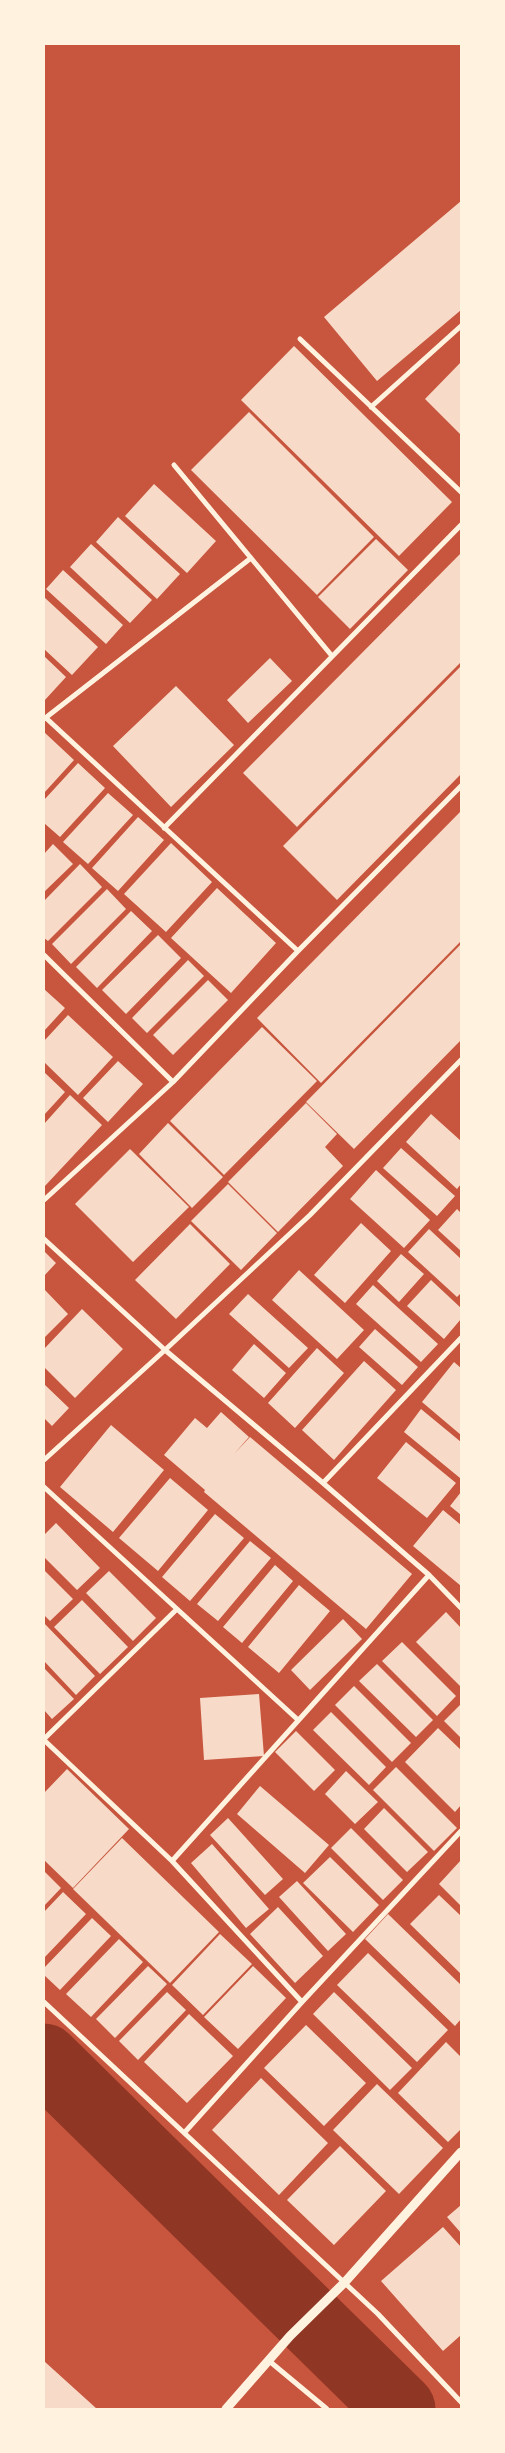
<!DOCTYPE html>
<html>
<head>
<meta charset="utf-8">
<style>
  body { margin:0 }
  #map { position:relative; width:505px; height:2453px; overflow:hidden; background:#c8553d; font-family:"PT Sans",sans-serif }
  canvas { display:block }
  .frame { position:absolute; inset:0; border:45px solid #fff3e0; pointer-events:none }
</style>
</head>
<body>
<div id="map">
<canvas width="505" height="2453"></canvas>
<div class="frame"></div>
</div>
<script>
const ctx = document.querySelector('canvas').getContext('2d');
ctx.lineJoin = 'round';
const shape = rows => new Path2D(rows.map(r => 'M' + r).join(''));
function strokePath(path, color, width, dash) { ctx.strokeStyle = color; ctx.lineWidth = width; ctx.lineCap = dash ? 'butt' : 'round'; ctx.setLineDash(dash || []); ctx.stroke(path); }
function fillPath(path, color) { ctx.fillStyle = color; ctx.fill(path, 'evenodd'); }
strokePath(shape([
  [44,2059,400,2409]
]), '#8f3625', 71);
fillPath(shape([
  [461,201,461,310,377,381,324,317],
  [294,346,452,502,399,556,241,400],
  [461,362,461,435,425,399],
  [249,412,374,537,317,595,191,470],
  [154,484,216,541,187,573,125,516],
  [118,517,180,574,157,599,96,542],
  [376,539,408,570,350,629,318,597],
  [91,544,152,600,130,623,70,567],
  [461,553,461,662,297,827,243,773],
  [63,570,123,625,106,644,46,589],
  [44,597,98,647,72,675,44,649],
  [44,656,66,677,44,701],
  [270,658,292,681,248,723,227,700],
  [461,666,461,774,337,900,283,846],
  [176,686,234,745,171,807,113,746],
  [44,732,74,760,44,793],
  [78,763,105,788,60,837,44,823,44,800],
  [108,793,133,815,88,864,63,842],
  [461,811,461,941,321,1083,257,1018],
  [138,817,164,840,118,891,92,868],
  [171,843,212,882,166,932,124,894],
  [53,844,73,864,44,892,44,854],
  [80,864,102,887,48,941,44,938,44,901],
  [217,888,276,943,231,993,171,938],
  [107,889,126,909,71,964,52,944],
  [131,911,152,931,97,988,76,967],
  [158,935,181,958,126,1014,102,990],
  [461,944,461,1040,354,1149,306,1102],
  [188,960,204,976,147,1033,132,1018],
  [208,980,228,1000,173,1055,153,1035],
  [44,989,65,1008,44,1031],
  [68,1015,113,1057,78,1095,44,1062,44,1041],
  [262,1027,317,1081,224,1175,170,1121],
  [118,1061,143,1084,108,1122,83,1098],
  [44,1072,65,1092,44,1115],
  [70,1095,102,1125,44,1187,44,1124],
  [306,1103,337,1134,325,1147,343,1166,278,1232,228,1182],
  [431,1114,461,1141,461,1184,457,1189,406,1142],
  [168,1123,223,1177,192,1208,139,1154],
  [401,1148,455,1196,437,1216,383,1168],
  [130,1149,189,1207,133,1262,75,1204],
  [376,1170,430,1220,404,1248,350,1199],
  [228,1184,277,1233,241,1270,191,1221],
  [457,1209,461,1213,461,1251,438,1230],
  [361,1223,391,1251,345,1303,314,1275],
  [190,1224,230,1264,176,1319,135,1280],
  [429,1229,461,1259,461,1293,457,1297,408,1252],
  [44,1251,56,1263,44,1276],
  [401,1254,424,1274,399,1302,377,1281],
  [299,1270,364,1330,337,1359,272,1300],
  [431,1280,461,1308,461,1319,444,1339,407,1306],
  [373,1285,438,1344,421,1362,356,1304],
  [44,1289,68,1314,44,1338],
  [248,1294,308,1348,289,1368,229,1314],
  [82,1309,123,1349,75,1398,44,1367,44,1349],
  [375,1329,418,1367,402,1385,359,1347],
  [254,1344,286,1373,264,1398,232,1370],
  [317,1348,344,1373,295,1428,268,1403],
  [364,1361,396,1390,334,1460,302,1430],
  [454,1362,461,1368,461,1435,422,1402],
  [44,1384,69,1408,52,1426,44,1418],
  [421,1409,461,1442,460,1478,404,1432],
  [221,1412,249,1437,234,1454,250,1437,412,1574,366,1629,204,1492,205,1490,164,1455,195,1418,207,1428],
  [111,1425,164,1470,113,1532,60,1487],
  [406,1442,456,1483,427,1518,377,1478],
  [170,1478,208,1510,158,1571,119,1538],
  [461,1492,461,1515,450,1506],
  [443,1510,461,1525,461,1586,413,1546],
  [215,1514,244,1538,190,1601,162,1577],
  [56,1523,100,1568,77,1590,44,1557,44,1535],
  [250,1541,271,1558,218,1621,197,1604],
  [275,1565,293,1581,242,1643,223,1627],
  [44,1570,73,1599,50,1621,44,1615],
  [109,1571,156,1618,133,1641,86,1593],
  [299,1585,330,1611,279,1673,248,1647],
  [82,1600,128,1647,100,1674,54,1627],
  [446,1612,461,1628,461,1687,416,1642],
  [343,1619,362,1639,310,1690,291,1670],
  [44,1623,95,1676,76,1695,44,1661],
  [402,1642,456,1696,437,1716,382,1661],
  [377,1664,433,1720,416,1737,359,1681],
  [44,1668,74,1699,52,1719,44,1710],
  [354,1686,411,1743,392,1762,335,1705],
  [259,1694,264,1756,204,1760,200,1698],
  [461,1704,461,1738,444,1721],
  [331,1712,386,1767,369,1785,313,1730],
  [438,1728,461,1750,461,1805,455,1812,405,1762],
  [296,1731,335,1770,314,1791,275,1752],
  [396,1767,457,1828,434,1851,373,1790],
  [67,1769,129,1829,73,1888,44,1860,44,1793],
  [346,1771,378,1802,355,1824,325,1794],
  [260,1786,329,1845,305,1873,237,1814],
  [384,1808,428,1852,407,1872,364,1829],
  [228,1818,283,1879,265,1895,210,1835],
  [351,1828,403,1880,383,1900,331,1848],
  [122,1838,219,1932,170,1983,73,1889],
  [212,1844,269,1909,246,1928,191,1863],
  [330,1857,379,1905,353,1932,303,1883],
  [461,1860,461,1906,439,1884],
  [44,1871,61,1888,44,1906],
  [297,1881,346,1934,328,1951,279,1897],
  [63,1892,86,1914,44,1958,44,1912],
  [439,1895,461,1916,461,1974,410,1924],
  [278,1907,323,1956,295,1983,250,1934],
  [388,1914,461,1985,461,2019,455,2026,365,1939],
  [92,1918,111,1936,60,1990,44,1975,44,1968],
  [220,1934,252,1964,203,2015,172,1985],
  [119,1939,143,1962,91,2017,66,1994],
  [368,1953,448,2030,417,2062,337,1985],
  [148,1966,167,1984,115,2038,96,2019],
  [253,1966,286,1998,238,2049,204,2017],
  [167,1992,186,2010,138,2060,119,2041],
  [334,1992,412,2068,390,2090,313,2014],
  [189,2014,233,2056,187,2103,144,2062],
  [306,2025,366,2083,324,2126,264,2068],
  [446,2042,461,2057,461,2129,448,2142,398,2093],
  [261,2078,328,2143,279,2195,212,2130],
  [377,2084,443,2148,399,2194,333,2130],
  [340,2146,386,2191,334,2245,287,2200],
  [461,2205,461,2233,447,2217],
  [443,2227,461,2247,461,2335,443,2351,381,2281],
  [44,2361,97,2409,44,2409]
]), '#f7dbc8');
strokePath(shape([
  [300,339,461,492],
  [371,407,461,326],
  [174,465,332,656],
  [46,718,298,951],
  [44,719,251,558],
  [164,828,461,525],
  [44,955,173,1082],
  [44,1200,173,1082,298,951,461,786],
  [44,1239,165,1350,323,1483,429,1575,461,1608],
  [44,1460,165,1350,310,1215,461,1060],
  [323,1483,461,1338],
  [44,1487,297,1719],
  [44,1739,177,1609],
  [44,1740,172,1861,302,2002],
  [172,1861,429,1575],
  [44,2002,378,2314,461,2402],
  [185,2132,302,2002,461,1831],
  [268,2360,327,2409]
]), '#fff3e0', 5);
strokePath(shape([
  [226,2409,290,2336,345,2282,461,2152]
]), '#fff3e0', 9);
</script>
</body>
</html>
